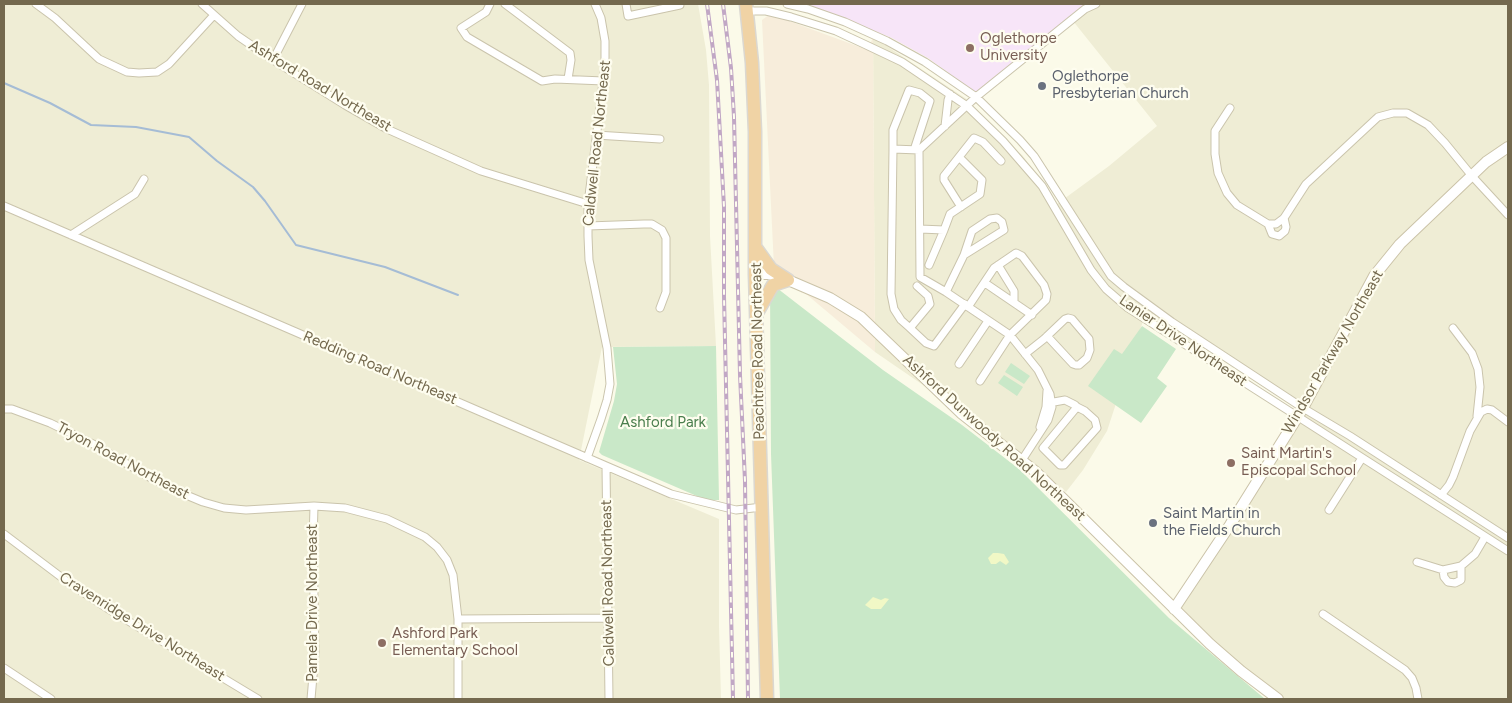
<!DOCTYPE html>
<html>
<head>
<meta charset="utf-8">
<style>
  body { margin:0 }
  #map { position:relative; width:1512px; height:703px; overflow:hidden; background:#fbfae9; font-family:Figtree,sans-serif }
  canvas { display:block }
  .frame { position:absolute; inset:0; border:5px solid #74694e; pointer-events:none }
</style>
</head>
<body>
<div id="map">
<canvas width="1512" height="703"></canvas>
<div class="frame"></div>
</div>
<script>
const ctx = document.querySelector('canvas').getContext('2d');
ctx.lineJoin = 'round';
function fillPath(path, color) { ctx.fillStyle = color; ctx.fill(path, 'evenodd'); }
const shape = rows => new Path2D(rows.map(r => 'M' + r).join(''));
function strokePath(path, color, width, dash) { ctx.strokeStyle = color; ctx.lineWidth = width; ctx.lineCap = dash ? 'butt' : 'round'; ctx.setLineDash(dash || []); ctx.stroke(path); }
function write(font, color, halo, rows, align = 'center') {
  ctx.font = font + ' Figtree,sans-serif'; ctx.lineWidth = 4.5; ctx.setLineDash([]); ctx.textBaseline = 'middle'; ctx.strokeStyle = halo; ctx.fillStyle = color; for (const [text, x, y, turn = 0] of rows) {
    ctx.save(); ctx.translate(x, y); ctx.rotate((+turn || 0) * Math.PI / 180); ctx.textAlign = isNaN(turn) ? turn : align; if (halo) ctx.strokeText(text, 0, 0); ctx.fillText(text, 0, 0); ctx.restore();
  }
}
fillPath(shape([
  [4,4,698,4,706,50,709,85,710,236,716,346,602,347,579,460,719,519,719,626,721,699,4,699],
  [1100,4,1508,4,1508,699,1285,699,1236,662,1175,601,1300,411,1221,357,1144,318,1107,431,1083,470,1066,492,1009,444,875,352,873,37,968,100,978,117,1022,155,1049,190,1057,204,1109,166,1157,126,1073,21]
]), '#efedd5');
fillPath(shape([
  [770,14,868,50,873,37,875,352,774,267,762,20]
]), '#f7eddb');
fillPath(shape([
  [806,4,1090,4,1076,11,976,93,928,58,892,38]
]), '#f7e5f8');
fillPath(shape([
  [773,285,883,370,962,425,1019,469,1169,618,1265,699,780,699,771,454,770,288],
  [1142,326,1176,349,1157,378,1167,386,1141,423,1088,386,1114,349,1122,354],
  [716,346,719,500,706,500,602,455,599,452,614,401,617,384,613,347],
  [1011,363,1030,376,1024,384,1005,372],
  [1004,375,1023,387,1017,396,998,383]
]), '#c9e8c8');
fillPath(shape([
  [993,553,998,553,1004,554,1009,562,1006,565,1000,561,996,564,991,564,988,558],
  [873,597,881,600,885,598,889,599,881,609,871,609,865,605]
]), '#f1f8c6');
strokePath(shape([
  [4,83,50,103,91,125,136,127,189,137,217,161,253,187,265,201,296,245,385,267,458,295]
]), '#a5bcd5', 2);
const street = shape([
  [36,4,55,18,99,59,127,72,139,73,157,72,169,64,214,15],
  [202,4,238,36,273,60,345,105,387,129,481,171,588,204],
  [490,4,486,12,461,28,467,37,542,81,555,79,604,81],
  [505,4,570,53,571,60,568,79],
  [626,4,628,16,680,5,680,4],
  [787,4,808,9,845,22,887,41,925,62,976,97,1020,140,1034,156,1111,276,1124,287,1172,322,1303,408,1350,436,1508,538],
  [747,11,766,11,791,17,836,31,864,44,902,62,967,106,1003,141,1042,186,1091,270,1106,289,1128,308,1508,551],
  [273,60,302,4],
  [1230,108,1215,131,1215,154,1218,173,1227,193,1237,205,1268,224,1276,224,1284,218,1306,184,1378,117,1393,113,1407,113,1428,125,1445,143,1472,176,1508,215],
  [945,126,948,100,950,94],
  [596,135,660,139],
  [893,149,891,294,894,309,901,320,910,328,926,343,934,346,965,304],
  [914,150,930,101,920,93,909,90,893,130,893,149,919,150],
  [4,206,671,494,736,510,762,507],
  [961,207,944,180,944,176,974,138,983,142,1001,161],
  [1268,224,1272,234,1279,236,1285,231,1286,227,1284,218],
  [588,226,644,224,652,224,662,230,666,238,666,292,660,308],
  [920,229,944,230,929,265],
  [944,230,950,214,980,194,982,180,959,157],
  [71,235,135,194,144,179],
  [998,265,1014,291,1014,302],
  [985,283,1032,315],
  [946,292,964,255,1004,230,1002,222,997,218,990,219,972,231,964,255],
  [968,307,994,268,1016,253,1022,256,1044,285,1047,294,1046,300,1010,335,980,381],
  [910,328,930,304,928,296,917,286],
  [1453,328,1472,353,1478,369,1480,387,1477,416],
  [1025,354,1044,339,1065,319,1068,318,1072,319,1089,339,1090,350,1087,358,1079,365,1076,365,1073,364,1047,336],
  [959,364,988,321],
  [1054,402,1065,400,1075,405,1077,407,1085,411,1095,420,1097,428,1064,465,1060,465,1043,448,1077,407],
  [4,409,12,409,50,423,93,444,151,478,179,492,203,502,224,508,246,510,314,506,345,508,387,519,425,537,437,547,447,560,453,575,458,619,458,699],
  [1040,427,1046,407,1047,391],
  [587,458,601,419,607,400,610,384,607,348,589,260,588,236,588,204,605,66,605,41,601,18,595,4],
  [1022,460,1048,420,1052,407,1050,394,1038,370,1010,335,946,292,920,277,919,150,976,97,1085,9,1096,4],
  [606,466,609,699],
  [1441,495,1449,485,1453,477,1470,431,1481,412,1487,409,1492,410,1508,422],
  [1329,510,1362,458],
  [4,534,69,583,110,610,258,699],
  [1417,562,1443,570,1461,566,1475,554,1485,537],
  [1443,570,1444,577,1448,582,1455,583,1461,580,1461,566],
  [1323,614,1405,670,1412,678,1416,688,1418,699],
  [458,619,609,618],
  [4,668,51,699],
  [311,699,315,653,313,542,314,506]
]);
const secondary = shape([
  [755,274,770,274,788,280,830,298,861,317,961,413,1036,472,1210,644,1241,671,1278,699],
  [1174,609,1230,525,1303,408,1374,276,1400,244,1486,162,1508,147]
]);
const highway = shape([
  [746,4,752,63,755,132,755,274,767,699],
  [756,248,771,269,788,280],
  [758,311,773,285,788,280]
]);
strokePath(street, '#cac4ac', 9);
strokePath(secondary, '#cbc3a8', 12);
strokePath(highway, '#dbd8d1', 15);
strokePath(street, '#fff', 7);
strokePath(secondary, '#fff', 10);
strokePath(highway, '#f0d3a5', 12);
const rail = shape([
  [707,4,717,80,724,207,724,296,733,699],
  [723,4,731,68,734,117,740,375,745,481,748,699]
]);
strokePath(rail, '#c1a7c5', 4);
strokePath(rail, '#fefdef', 2, [5.5]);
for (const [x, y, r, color] of [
  [970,48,5,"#8d6e63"],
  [1042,86,5,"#6b7280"],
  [1231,463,5,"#8d6e63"],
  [1153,523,5,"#6b7280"],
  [382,643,5,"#8d6e63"]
]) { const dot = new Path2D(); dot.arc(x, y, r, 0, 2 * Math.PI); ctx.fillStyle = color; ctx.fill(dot); strokePath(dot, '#fefdef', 2); }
write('15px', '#785e54', '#fefdef', [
  ["Oglethorpe",980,39],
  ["University",980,56],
  ["Saint Martin's",1241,454],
  ["Episcopal School",1241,471],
  ["Ashford Park",392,634],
  ["Elementary School",392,651]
], 'left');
write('15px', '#5b616d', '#fefdef', [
  ["Oglethorpe",1052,77],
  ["Presbyterian Church",1052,94],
  ["Saint Martin in",1163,514],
  ["the Fields Church",1163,531]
], 'left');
write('15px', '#74694e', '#fefdef', [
  ["Ashford Road Northeast",320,86,31],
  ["Caldwell Road Northeast",597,143,-84],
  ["Lanier Drive Northeast",1183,341,34],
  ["Peachtree Road Northeast",758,351,-91],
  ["Windsor Parkway Northeast",1333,352,-60],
  ["Redding Road Northeast",380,368,23],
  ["Ashford Dunwoody Road Northeast",994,438,42],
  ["Tryon Road Northeast",123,461,28],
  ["Caldwell Road Northeast",608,583,-91],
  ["Pamela Drive Northeast",313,603,-90],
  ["Cravenridge Drive Northeast",142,627,32]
]);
write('15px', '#4a7e4d', '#fefdef', [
  ["Ashford Park",663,423]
]);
</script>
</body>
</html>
